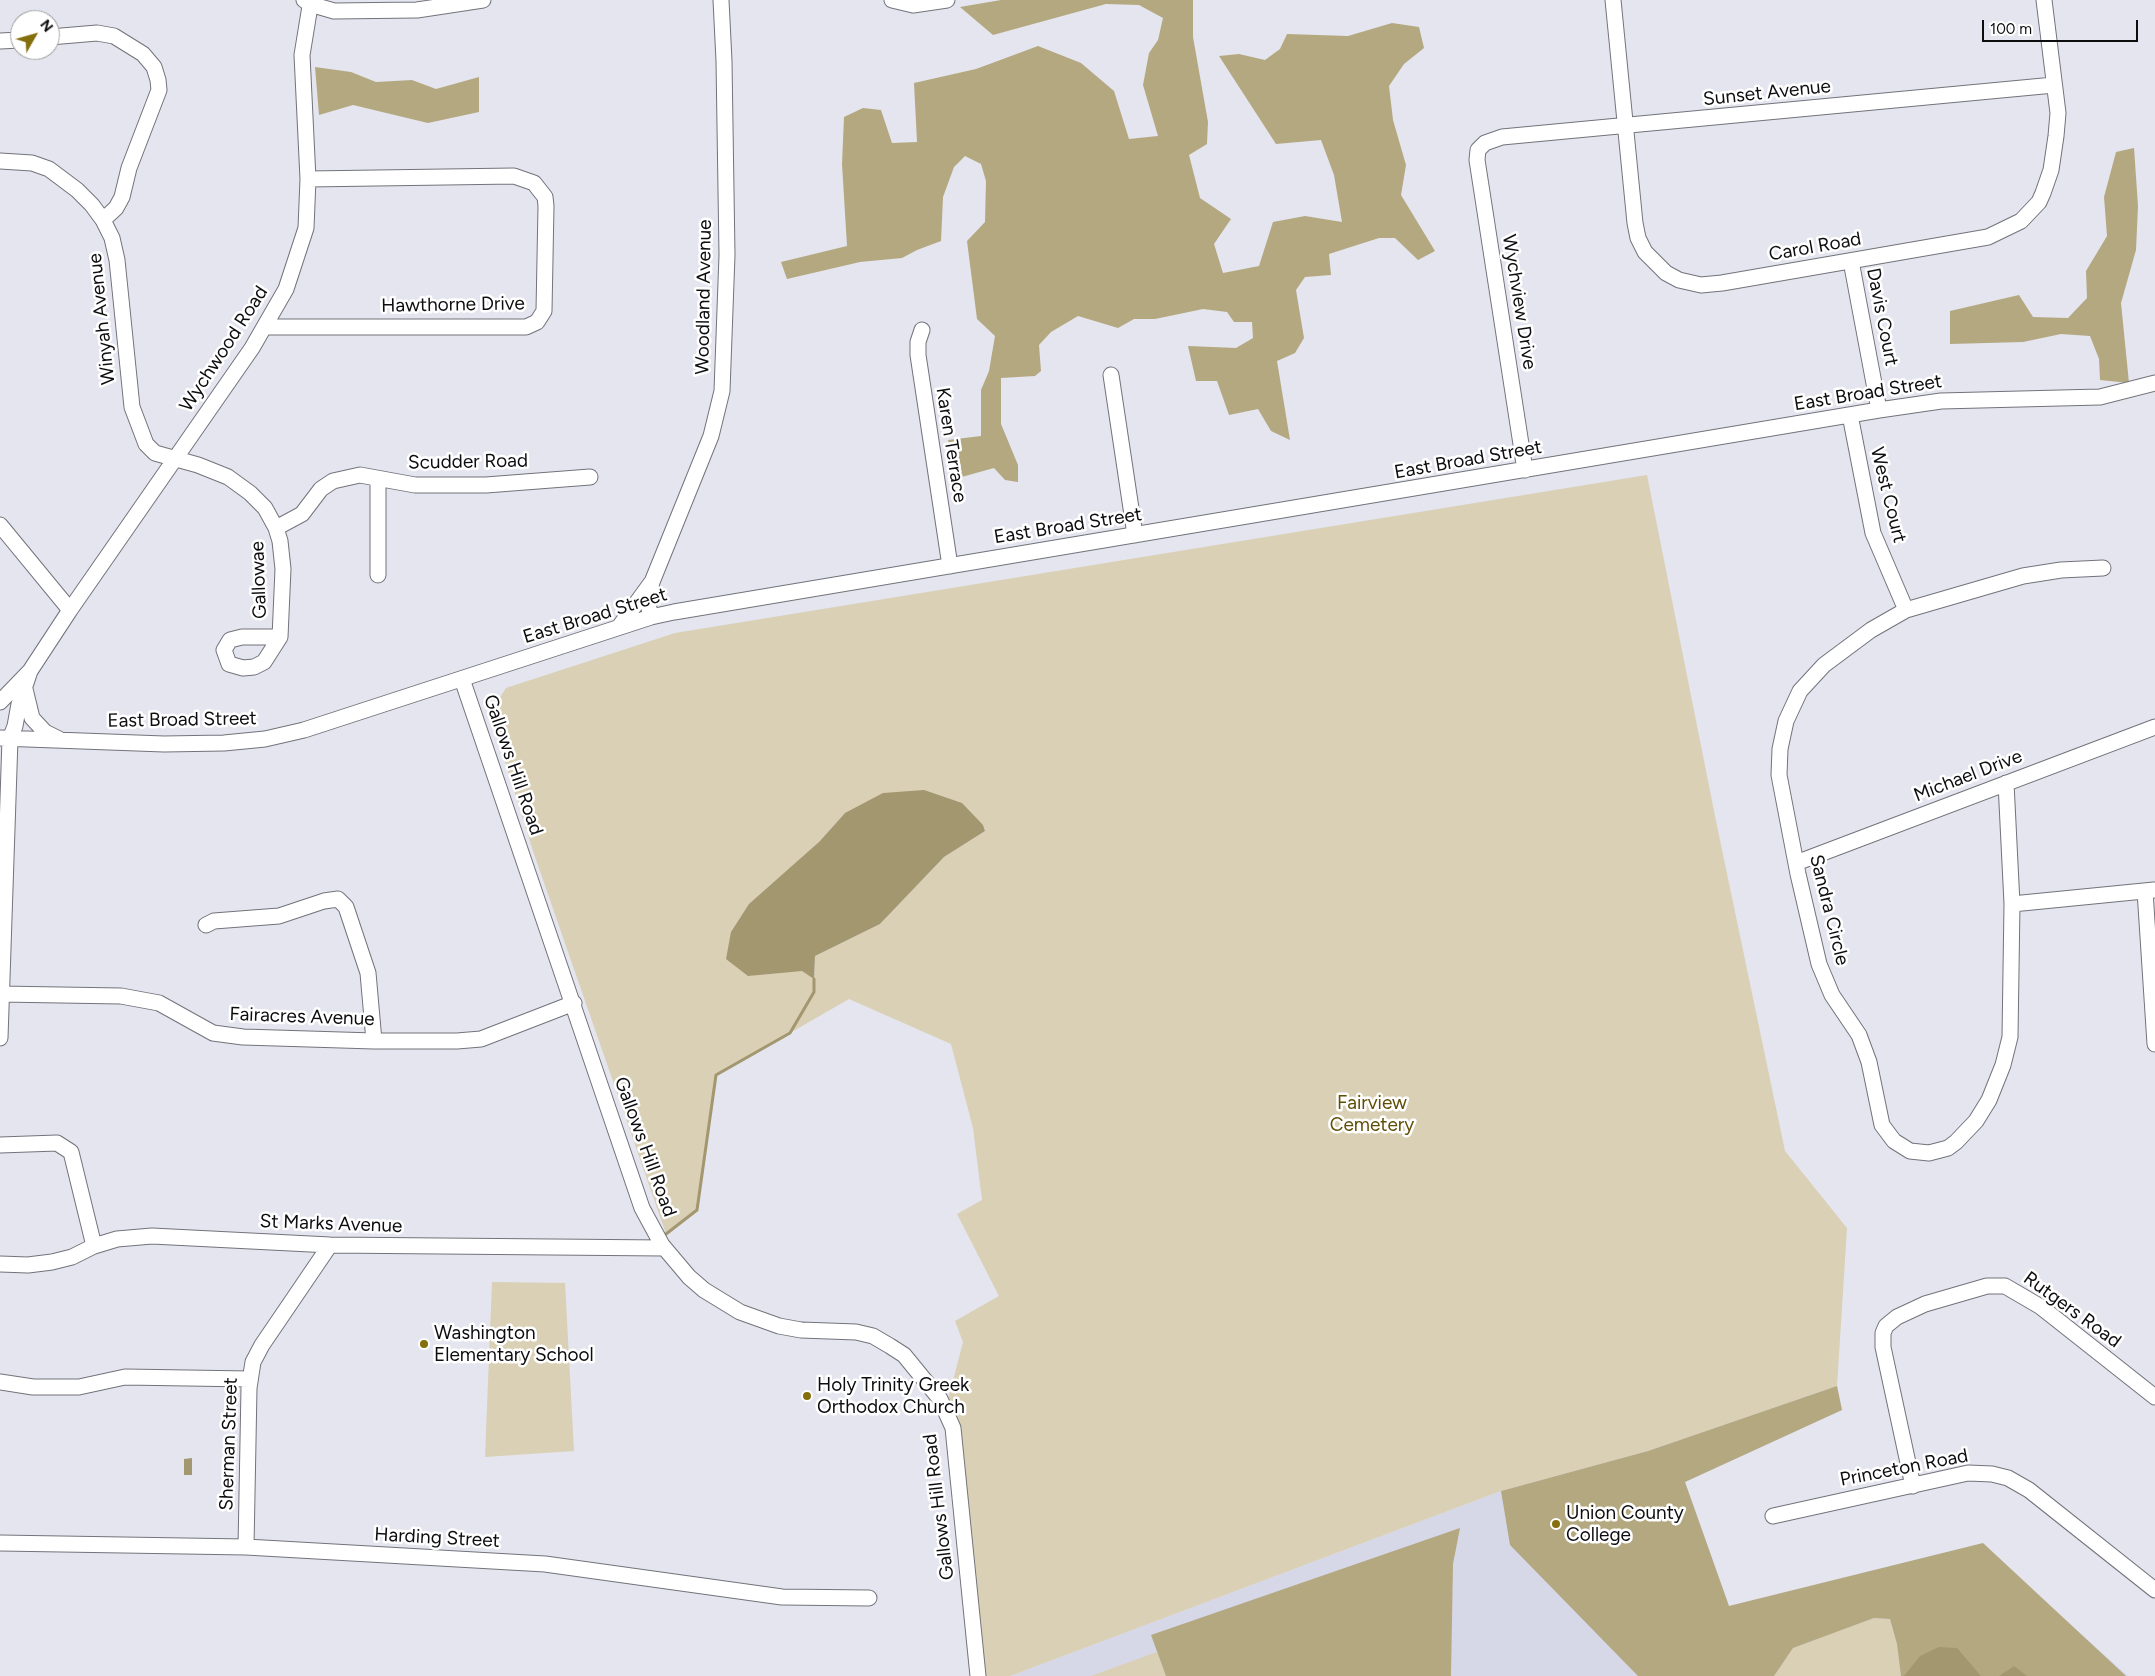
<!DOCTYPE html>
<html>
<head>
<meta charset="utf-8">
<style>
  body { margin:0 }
  #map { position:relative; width:2155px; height:1676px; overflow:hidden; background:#e4e5ee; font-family:Figtree,sans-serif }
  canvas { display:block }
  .north { position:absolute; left:10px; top:10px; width:50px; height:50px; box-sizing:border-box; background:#fff; border:1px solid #9e9e9f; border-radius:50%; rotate:52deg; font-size:14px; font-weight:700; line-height:20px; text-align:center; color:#0d0d10 }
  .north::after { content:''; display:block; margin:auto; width:18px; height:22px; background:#856e0c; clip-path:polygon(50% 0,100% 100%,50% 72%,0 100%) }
  .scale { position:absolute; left:1982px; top:20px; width:156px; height:22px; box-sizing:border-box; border:2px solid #0d0d10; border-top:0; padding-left:6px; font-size:15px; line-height:18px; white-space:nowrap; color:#0d0d10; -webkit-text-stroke:4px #fff; paint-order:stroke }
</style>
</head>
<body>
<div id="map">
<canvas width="2155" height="1676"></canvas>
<div class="north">N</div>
<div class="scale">100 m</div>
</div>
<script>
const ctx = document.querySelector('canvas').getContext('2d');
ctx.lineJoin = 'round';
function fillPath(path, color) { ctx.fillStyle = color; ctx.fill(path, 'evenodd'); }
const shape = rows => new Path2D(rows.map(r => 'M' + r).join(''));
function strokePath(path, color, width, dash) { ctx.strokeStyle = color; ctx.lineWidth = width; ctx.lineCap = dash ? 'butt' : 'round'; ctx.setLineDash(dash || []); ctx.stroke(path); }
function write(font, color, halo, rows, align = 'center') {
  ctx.font = font + ' Figtree,sans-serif'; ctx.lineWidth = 5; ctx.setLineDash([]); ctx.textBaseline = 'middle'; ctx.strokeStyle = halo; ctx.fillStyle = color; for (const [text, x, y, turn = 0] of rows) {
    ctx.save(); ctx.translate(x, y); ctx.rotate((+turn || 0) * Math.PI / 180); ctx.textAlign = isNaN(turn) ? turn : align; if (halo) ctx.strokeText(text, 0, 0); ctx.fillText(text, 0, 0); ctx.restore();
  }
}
fillPath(shape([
  [1837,1386,1842,1410,1685,1482,1729,1606,1981,1544,2128,1676,1010,1676,1501,1491,1648,1451]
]), '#d6d8e8');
fillPath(shape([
  [1647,475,1716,821,1785,1151,1847,1228,1837,1386,1648,1451,1501,1491,1010,1676,983,1676,948,1400,963,1342,955,1321,999,1296,957,1214,982,1200,973,1128,951,1044,849,999,717,1075,697,1210,666,1234,533,851,490,713,506,688,675,633],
  [845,813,977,820,983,825,985,831,944,857,880,924,815,956,814,978,802,971,819,842],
  [492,1282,565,1283,574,1451,485,1457],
  [1874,1618,1890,1619,1897,1644,1901,1676,1774,1676,1793,1648],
  [1157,1652,1166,1676,1091,1676]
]), '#d9d0b5');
fillPath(shape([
  [1001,0,1193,0,1193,37,1208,122,1207,144,1189,155,1200,198,1231,219,1214,244,1223,273,1259,266,1273,222,1305,216,1342,222,1334,175,1321,140,1276,144,1219,56,1239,54,1265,60,1280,49,1287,34,1348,36,1392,23,1419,27,1424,48,1404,64,1389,86,1393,120,1406,165,1401,195,1435,251,1418,260,1395,238,1379,238,1329,254,1331,275,1305,277,1296,290,1304,338,1295,353,1277,361,1290,440,1271,431,1258,409,1229,415,1217,381,1196,381,1188,346,1236,348,1253,338,1252,322,1234,322,1227,312,1203,309,1155,319,1134,319,1118,328,1078,316,1051,332,1039,345,1041,371,1035,376,1001,378,1001,424,1018,465,1018,482,1005,480,994,468,958,478,948,440,981,436,981,390,989,371,995,336,977,319,967,241,985,222,986,181,981,164,965,156,954,167,943,197,941,241,917,250,902,258,860,262,787,279,781,262,847,246,842,164,844,117,863,108,881,110,892,143,917,142,914,83,976,69,1038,46,1081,63,1114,91,1129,139,1158,136,1143,85,1149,53,1158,40,1163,18,1139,5,1106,4,993,35,960,7],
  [315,67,351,72,376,82,412,80,436,89,479,77,479,112,428,123,353,105,319,115],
  [2134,148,2138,206,2136,250,2121,303,2129,383,2100,380,2099,359,2090,336,2061,334,2023,342,1950,344,1950,311,2019,295,2033,317,2068,318,2087,298,2086,271,2107,236,2104,197,2116,152],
  [1837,1386,1842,1410,1685,1482,1729,1606,1983,1543,2126,1676,1901,1676,1897,1644,1890,1619,1874,1618,1793,1648,1774,1676,1638,1676,1510,1545,1501,1491,1648,1451],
  [1460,1528,1453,1564,1451,1676,1166,1676,1151,1635]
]), '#b4a881');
fillPath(shape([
  [924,790,962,803,983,825,985,831,944,857,880,924,815,956,814,979,802,971,748,976,726,959,731,932,749,904,819,842,845,813,883,793],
  [192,1458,192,1475,184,1475,184,1459],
  [1939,1647,1957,1648,1981,1676,1904,1676,1920,1656],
  [2014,1666,2027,1676,1999,1676]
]), '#a39770');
strokePath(shape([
  [666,1234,697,1210,716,1075,790,1033,814,992,814,979]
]), '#a39770', 3);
const minor = shape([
  [304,0,310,4,334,11,417,10,483,0],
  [892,0,913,5,947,0],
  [1613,0,1635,223,1638,238,1645,252,1666,273,1679,280,1701,285,1722,283,1988,237,2021,221,2039,202,2043,193,2051,170,2056,136,2058,113,2044,0],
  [50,37,97,33,114,36,143,54,154,67,158,80,159,90,129,168,122,197,116,208,103,220],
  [0,41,20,40],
  [0,161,32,163,49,169,77,190,92,205,103,220,112,238,117,260,132,407,146,444,155,453,198,465,228,477,250,493,265,508,276,528,280,541,283,569,280,637,264,662,254,667,243,668,229,664,224,650,230,640,242,637,280,637],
  [1851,261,1879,410],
  [266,327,526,327,537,322,544,311,546,206,545,197,534,183,514,176,308,179],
  [922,330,918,342,918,355,950,566],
  [1111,375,1135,535],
  [1850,415,1873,533,1906,610],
  [1525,470,1477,160,1478,150,1485,143,1502,137,2054,85],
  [378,480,378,575],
  [0,525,70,610],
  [276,528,302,514,321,489,333,481,360,475,415,485,486,485,590,477],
  [651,617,648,604,652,582,711,436,722,391,727,255,724,61,721,0],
  [619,627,651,583],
  [462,679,642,1208,662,1245,689,1277,704,1290,740,1312,779,1326,801,1330,856,1332,873,1336,890,1346,904,1355,940,1399,953,1428,978,1676],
  [25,689,32,718,45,732,59,739],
  [0,702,30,671,70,610,252,348,286,289,306,228,308,179,302,55,311,0],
  [0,738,164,744,224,743,265,739,304,730,651,617,674,612,1879,410,1941,401,2100,397,2155,383],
  [2006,783,2012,904,2010,1037,2003,1065,1989,1100,1976,1121,1956,1142,1948,1148,1929,1153,1910,1151,1894,1141,1882,1125,1869,1062,1859,1035,1832,995,1819,964,1798,874,1779,775,1780,749,1786,721,1800,691,1824,665,1871,630,1906,610,2023,576,2061,570,2103,568],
  [1796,863,2155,727],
  [2145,891,2155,1044],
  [2012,904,2154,890],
  [206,925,214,921,279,916,324,901,338,899,346,907,368,973,374,1041],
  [0,994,121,996,159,1003,213,1033,243,1037,374,1041,457,1041,481,1039,574,1003],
  [0,1038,10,739,15,726,19,704,30,671],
  [0,1145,57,1143,71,1152,94,1246],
  [0,1264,28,1265,52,1262,72,1257,94,1246,117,1239,152,1236,330,1245,664,1248],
  [0,1382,33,1387,79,1387,125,1377,250,1379],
  [1913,1486,1883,1347,1883,1333,1886,1326,1897,1317,1925,1304,1987,1286,2005,1286,2041,1307,2155,1397],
  [1773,1516,1968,1473,1992,1474,2008,1478,2029,1490,2155,1590],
  [0,1543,246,1547,545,1564,782,1597,869,1598],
  [246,1547,249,1388,253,1362,262,1345,330,1245]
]);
strokePath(minor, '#72737b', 17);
strokePath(minor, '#fff', 15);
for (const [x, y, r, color] of [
  [424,1344,5,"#856e0c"],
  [807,1396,5,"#856e0c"],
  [1556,1524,5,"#856e0c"]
]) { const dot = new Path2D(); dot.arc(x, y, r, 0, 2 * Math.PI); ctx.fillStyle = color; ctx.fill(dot); strokePath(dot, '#fff', 2); }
write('19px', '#0d0d10', '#fff', [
  ["Sunset Avenue",1767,93,-6],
  ["Carol Road",1815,247,-10],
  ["Woodland Avenue",704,297,-89],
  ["Wychview Drive",1519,302,81],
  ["Hawthorne Drive",453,305,-1],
  ["Davis Court",1882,317,79],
  ["Winyah Avenue",102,319,-96],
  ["Wychwood Road",224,349,-57],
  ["East Broad Street",1868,393,-9],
  ["Karen Terrace",951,445,81],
  ["East Broad Street",1468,460,-10],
  ["Scudder Road",468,462,-1],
  ["West Court",1888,495,76],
  ["East Broad Street",1068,526,-9],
  ["Gallowae",259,580,-92],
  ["East Broad Street",595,616,-17],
  ["East Broad Street",182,720,-1],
  ["Gallows Hill Road",513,765,71],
  ["Michael Drive",1968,776,-21],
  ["Sandra Circle",1829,910,76],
  ["Fairacres Avenue",302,1017,2],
  ["Gallows Hill Road",645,1147,70],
  ["St Marks Avenue",331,1224,2],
  ["Rutgers Road",2072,1310,36],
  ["Sherman Street",229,1444,-88],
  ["Princeton Road",1904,1468,-11],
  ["Gallows Hill Road",939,1507,-97],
  ["Harding Street",437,1538,3]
]);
write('19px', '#604e05', '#fff', [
  ["Fairview",1372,1103],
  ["Cemetery",1372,1125]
]);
write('19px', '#0d0d10', '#fff', [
  ["Washington",434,1333],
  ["Elementary School",434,1355],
  ["Holy Trinity Greek",817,1385],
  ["Orthodox Church",817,1407],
  ["Union County",1566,1513],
  ["College",1566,1535]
], 'left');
</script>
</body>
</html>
